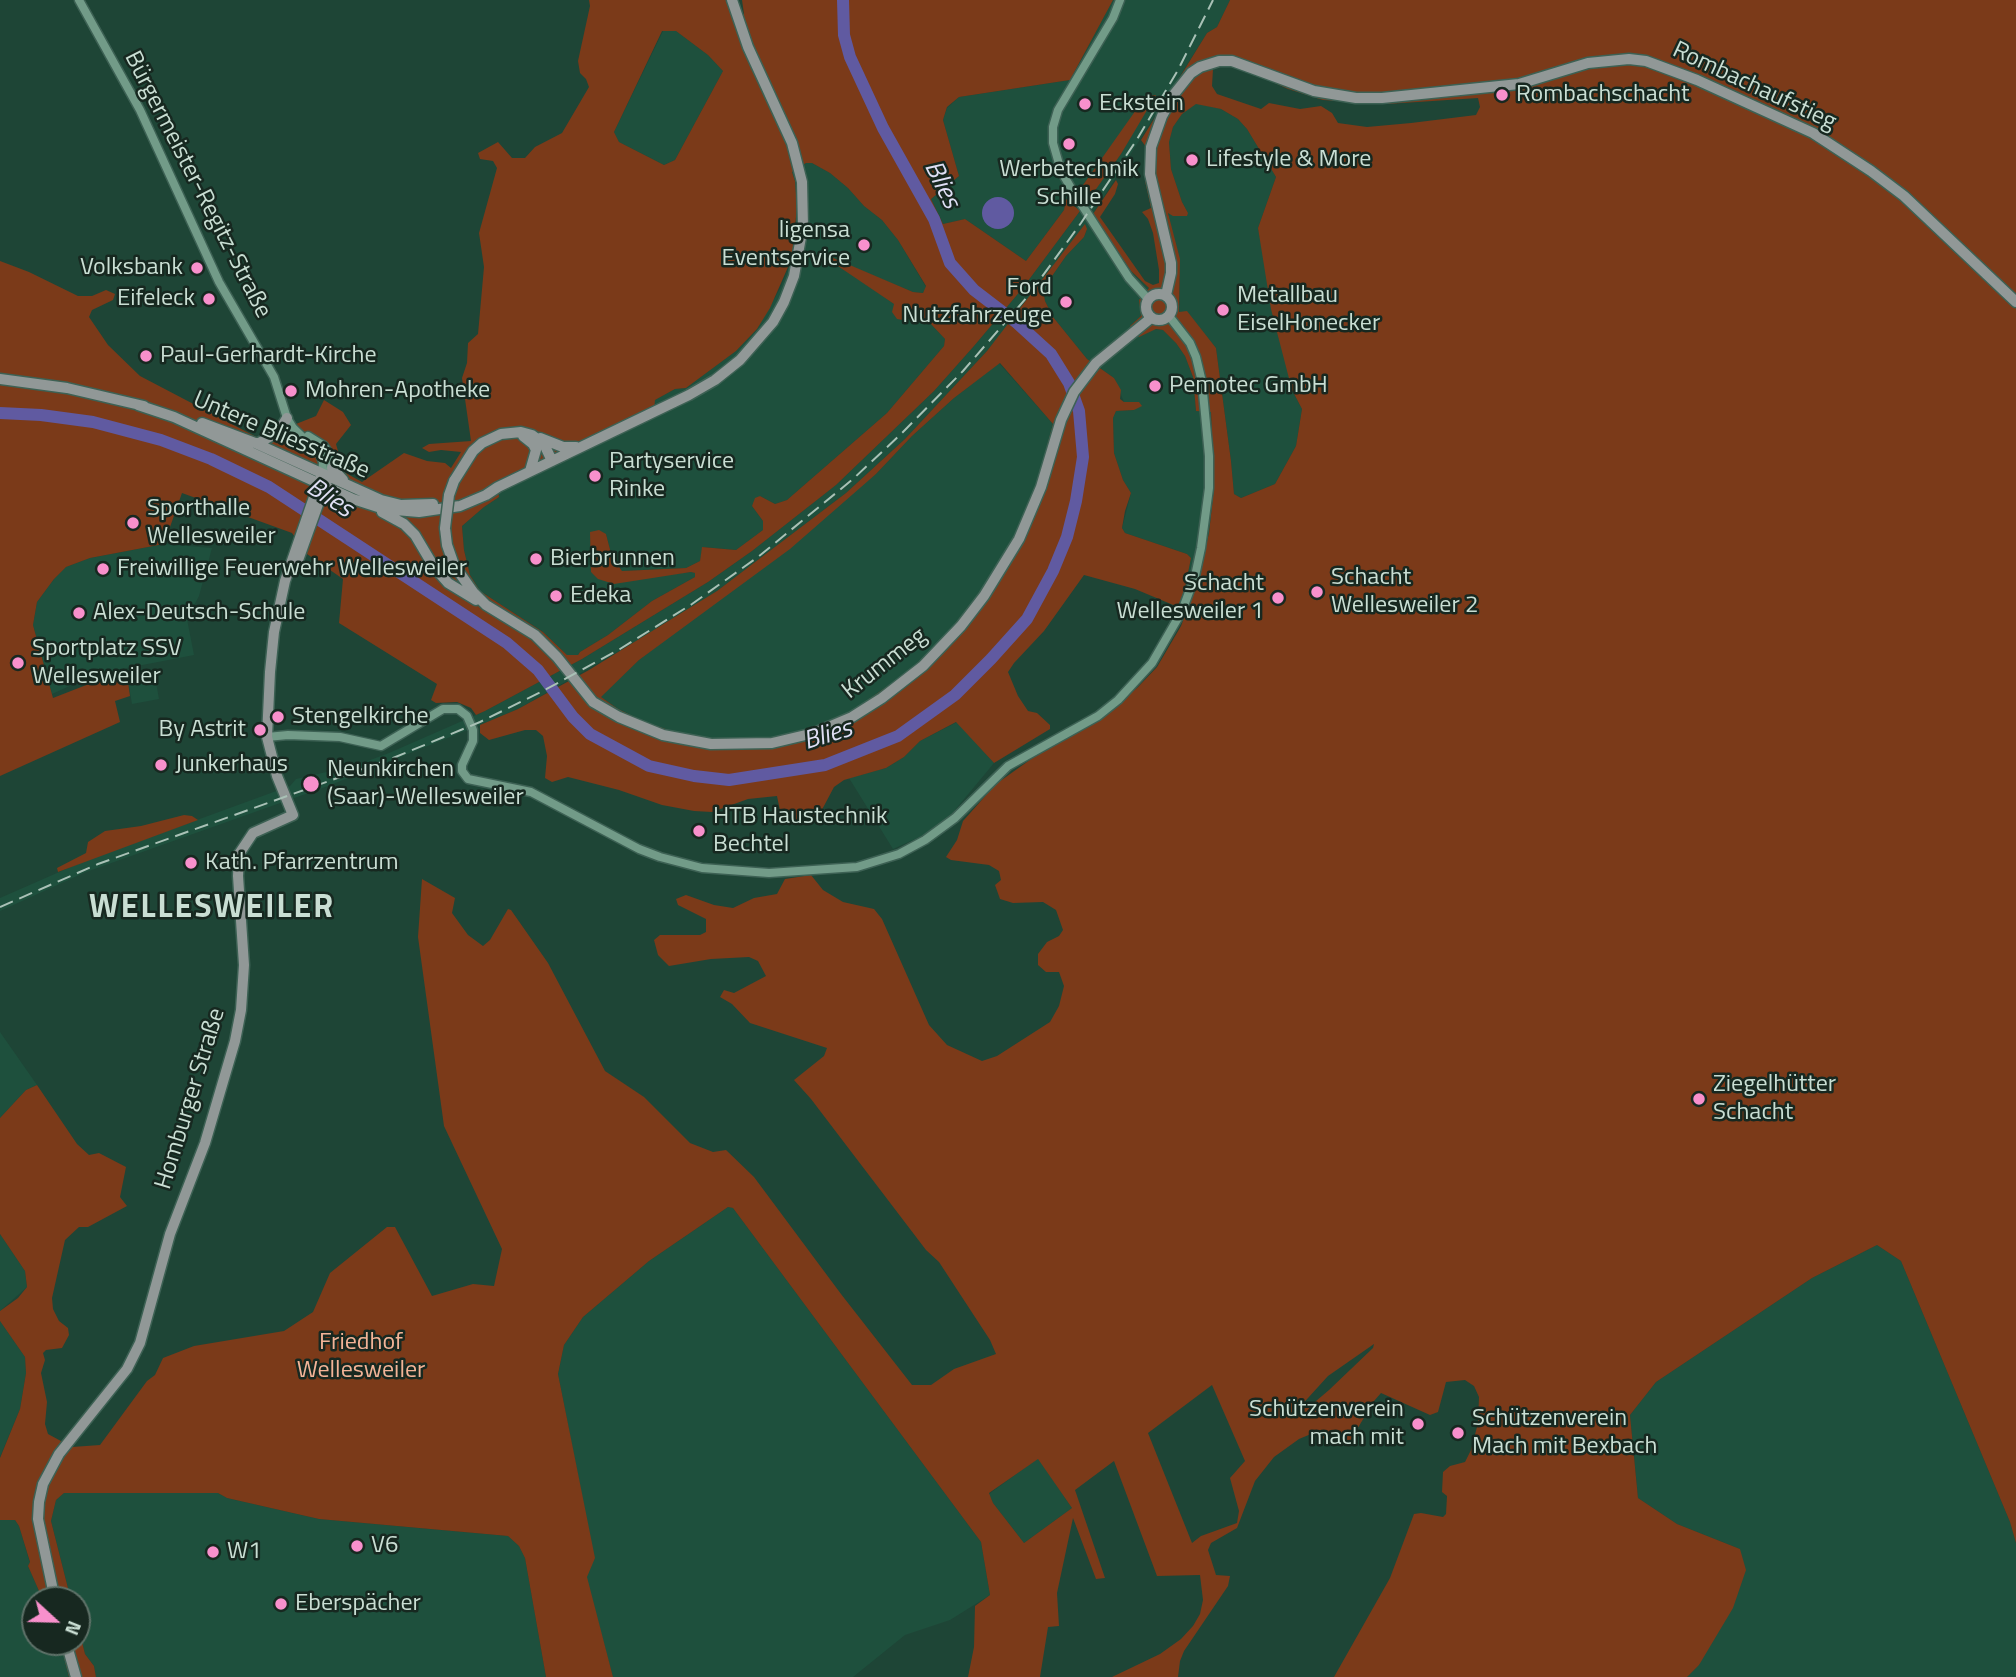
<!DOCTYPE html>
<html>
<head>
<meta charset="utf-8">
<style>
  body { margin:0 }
  #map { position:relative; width:2016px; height:1677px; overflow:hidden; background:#1e4536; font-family:"Titillium Web",sans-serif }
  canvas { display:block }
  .north { position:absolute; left:21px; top:1586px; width:70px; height:70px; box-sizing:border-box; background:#172820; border:2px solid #5e7168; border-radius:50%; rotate:112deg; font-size:19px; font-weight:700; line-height:28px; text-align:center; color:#c9ded3 }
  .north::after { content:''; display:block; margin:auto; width:24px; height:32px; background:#f890cc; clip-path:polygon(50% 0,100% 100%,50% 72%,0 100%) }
</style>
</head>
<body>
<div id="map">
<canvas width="2016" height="1677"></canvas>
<div class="north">N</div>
</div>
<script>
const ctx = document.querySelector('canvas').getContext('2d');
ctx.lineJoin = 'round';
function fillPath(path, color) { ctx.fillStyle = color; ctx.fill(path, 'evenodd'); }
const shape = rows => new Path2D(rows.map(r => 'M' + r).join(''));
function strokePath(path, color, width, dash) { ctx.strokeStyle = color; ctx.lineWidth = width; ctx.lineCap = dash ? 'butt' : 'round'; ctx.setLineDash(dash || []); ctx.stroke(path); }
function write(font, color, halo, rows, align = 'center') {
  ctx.font = font + ' "Titillium Web",sans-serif'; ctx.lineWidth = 5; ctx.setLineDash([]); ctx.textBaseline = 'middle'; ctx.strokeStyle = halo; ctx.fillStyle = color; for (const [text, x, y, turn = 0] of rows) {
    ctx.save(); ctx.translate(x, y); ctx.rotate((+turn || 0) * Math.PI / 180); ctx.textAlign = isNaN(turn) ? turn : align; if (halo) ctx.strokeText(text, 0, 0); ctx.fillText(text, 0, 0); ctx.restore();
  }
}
fillPath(shape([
  [1113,0,1230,0,1217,27,1207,33,1093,214,1131,271,1149,288,1141,316,1131,327,1163,330,1176,343,1185,356,1193,377,1196,410,1211,412,1214,488,1209,533,1197,584,1187,611,1178,607,1185,588,1191,558,1187,554,1125,533,1122,528,1131,493,1123,480,1114,453,1113,418,1116,411,1134,410,1139,402,1124,402,1114,378,1087,359,1053,317,1045,301,1043,289,1066,256,1084,237,1087,229,987,351,905,439,846,493,717,591,670,622,518,709,480,725,328,786,86,872,0,911,0,898,82,862,290,786,296,779,357,765,389,753,485,711,582,659,708,582,752,551,836,485,934,391,974,346,1022,289,1080,211,1066,199,1064,210,1026,261,965,219,943,224,931,199,959,176,943,120,947,108,959,97,1070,80],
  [1148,96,1121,154,1089,198,1083,185],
  [663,31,676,31,708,55,723,71,675,160,664,165,619,142,614,132],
  [1196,103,1221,109,1238,119,1247,129,1276,177,1258,228,1292,390,1302,409,1296,446,1275,484,1241,498,1234,494,1231,461,1216,348,1187,312,1179,313,1180,280,1168,212,1188,213,1182,202,1171,169,1169,141,1173,127,1182,114],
  [806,163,812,163,830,173,848,188,864,206,882,220,898,240,926,287,923,293,913,292,828,257,894,304,903,320,916,316,929,322,945,339,944,346,887,413,787,500,775,504,760,496,752,506,763,521,763,530,736,550,703,547,700,561,686,568,622,571,612,557,606,534,591,572,656,576,691,572,695,573,695,577,652,601,608,635,580,652,578,655,567,655,543,632,480,591,470,575,464,550,462,526,484,507,499,497,498,486,675,389,686,388,736,351,757,329,781,287,792,258,797,207,795,181,791,172],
  [999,363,1053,424,1041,468,1029,505,1014,536,980,593,935,647,902,676,855,709,836,718,812,728,770,738,727,741,685,736,643,721,618,709,600,697,639,660,876,474,912,436,954,398],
  [164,544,212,548,199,596,187,619,194,655,96,674,52,694,33,625,37,602,54,579,66,567,90,558],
  [154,671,159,699,132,704,127,675],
  [957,722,994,763,950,816,922,836,893,849,849,778,886,768,904,757,920,741],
  [0,1032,37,1085,26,1090,0,1118],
  [728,1207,733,1208,981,1542,990,1595,950,1620,905,1635,853,1677,613,1677,609,1663,586,1577,594,1558,558,1374,564,1345,583,1317,649,1261],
  [0,1234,25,1271,27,1287,0,1311],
  [1877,1245,1901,1261,2010,1522,2016,1543,2016,1677,1687,1677,1699,1665,1740,1549,1677,1524,1638,1498,1630,1415,1656,1382,1812,1278],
  [0,1321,25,1357,26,1373,20,1409,0,1457],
  [1038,1458,1072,1508,1024,1543,993,1503,989,1494],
  [64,1493,218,1493,227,1498,319,1519,508,1536,519,1546,525,1558,546,1677,96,1677,94,1666,85,1654,77,1622,77,1600,71,1600,51,1521,56,1500],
  [8,1519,15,1520,19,1526,30,1563,28,1566,43,1600,35,1600,35,1642,60,1642,69,1677,0,1677,0,1520]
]), '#1e503d');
fillPath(shape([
  [589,0,728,0,733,17,744,14,742,0,1113,0,1070,80,959,97,947,107,943,120,959,176,931,199,943,224,965,219,1026,261,1064,210,1066,199,1080,211,1022,289,974,346,934,391,836,485,752,551,708,582,582,659,485,711,476,715,471,708,457,702,436,703,431,700,437,684,339,623,343,579,307,554,292,533,182,493,164,544,90,558,66,567,54,579,37,602,33,625,53,698,94,682,127,675,130,696,115,701,120,722,0,776,0,261,29,272,78,296,92,296,106,290,115,294,113,300,92,310,89,317,108,345,140,376,266,442,286,428,316,416,324,400,343,412,351,425,336,444,344,472,362,482,404,453,427,461,445,463,451,468,461,452,441,450,429,452,422,448,429,444,471,441,462,378,467,363,468,343,478,334,484,267,479,233,497,168,493,161,480,159,478,153,498,142,512,158,525,158,535,147,562,133,589,87,586,79,580,73,578,61,590,6],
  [662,31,676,31,708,55,723,71,675,160,664,165,619,142,614,132],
  [806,163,812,163,830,173,848,188,864,206,882,220,898,240,926,286,923,293,913,292,831,257,828,257,829,260,894,304,892,312,897,319,903,320,916,316,929,322,945,339,944,346,887,413,787,500,775,504,760,496,755,498,752,506,763,521,763,530,736,550,702,547,700,561,686,568,622,571,612,557,606,534,599,530,590,532,591,572,598,579,614,584,691,572,695,573,695,577,652,601,608,635,580,652,578,655,567,655,543,632,480,591,470,575,464,550,462,526,484,507,499,497,498,486,654,410,655,400,675,389,686,388,736,351,757,329,770,308,792,258,797,207,795,181,792,172],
  [1230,0,2016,0,2016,1543,2010,1522,1901,1261,1877,1245,1812,1278,1656,1382,1630,1415,1638,1498,1677,1524,1740,1549,1746,1570,1733,1608,1699,1665,1687,1677,1334,1677,1390,1578,1414,1514,1421,1513,1443,1517,1446,1514,1447,1496,1442,1492,1443,1472,1450,1466,1465,1462,1471,1450,1478,1423,1479,1397,1474,1386,1465,1380,1446,1382,1438,1412,1430,1415,1381,1393,1374,1401,1350,1441,1333,1442,1311,1434,1299,1439,1274,1457,1255,1481,1237,1528,1211,1543,1208,1550,1216,1575,1230,1576,1228,1586,1184,1651,1180,1661,1178,1677,1112,1677,1160,1654,1181,1639,1193,1626,1200,1614,1203,1600,1200,1575,1157,1576,1114,1461,1075,1490,1105,1578,1096,1579,1073,1518,1057,1593,1059,1626,1048,1627,1040,1677,968,1677,974,1647,975,1606,990,1595,981,1542,733,1208,728,1207,649,1261,583,1317,564,1345,558,1374,595,1558,587,1577,613,1677,546,1677,525,1558,519,1546,508,1536,319,1519,227,1498,218,1493,64,1493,56,1500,51,1521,71,1600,43,1600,28,1566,30,1562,19,1526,15,1520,0,1520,0,1458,20,1409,26,1373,25,1357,0,1321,0,1311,18,1298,27,1287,25,1271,0,1234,0,1118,26,1090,37,1085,77,1144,89,1155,99,1153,126,1167,120,1197,127,1206,88,1227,79,1227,65,1240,52,1298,53,1309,59,1321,68,1328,69,1335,62,1348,46,1350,43,1353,45,1360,41,1373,47,1402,45,1424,48,1434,72,1447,100,1445,147,1381,155,1375,163,1358,194,1346,284,1331,313,1312,330,1273,387,1227,395,1227,432,1296,473,1284,494,1286,502,1249,444,1126,418,937,422,879,455,898,452,913,468,935,483,946,490,940,508,909,511,910,548,963,605,1071,644,1097,690,1143,713,1152,726,1150,754,1177,841,1294,912,1385,931,1385,954,1369,996,1354,990,1340,939,1262,926,1250,811,1099,794,1080,824,1056,827,1048,750,1023,732,1004,720,997,724,990,734,993,766,976,758,961,749,957,711,959,669,966,658,955,654,940,660,935,700,935,706,932,706,919,678,905,676,899,686,895,714,905,733,908,754,898,777,894,785,879,811,875,823,890,843,902,874,909,882,919,929,1025,947,1045,982,1061,997,1056,1050,1022,1059,1006,1064,986,1059,972,1046,972,1038,965,1038,954,1047,942,1059,936,1063,930,1056,910,1043,902,1013,903,1000,899,995,885,1001,880,999,871,989,865,951,860,946,857,957,840,963,821,996,784,1041,752,1100,720,1138,687,1157,667,1181,626,1197,584,1209,533,1214,488,1211,412,1196,411,1193,377,1185,356,1176,343,1163,330,1156,329,1139,337,1130,326,1141,316,1139,300,1149,288,1131,271,1093,214,1116,180,1118,184,1115,194,1100,217,1145,281,1153,285,1159,283,1159,270,1153,233,1148,219,1142,212,1151,208,1145,181,1146,147,1141,140,1207,33,1217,27],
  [1226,65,1240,67,1288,89,1323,100,1387,104,1478,98,1480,107,1476,115,1411,123,1367,127,1338,123,1332,113,1321,106,1300,109,1269,103,1261,109,1217,94,1212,86,1213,69],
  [1196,104,1221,109,1238,119,1247,129,1276,177,1258,228,1271,309,1292,390,1302,409,1296,446,1275,484,1241,498,1234,494,1231,461,1216,348,1187,311,1179,312,1180,259,1168,213,1173,216,1187,216,1188,213,1182,202,1171,169,1169,142,1173,127,1182,114],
  [1374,1344,1373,1348,1329,1390,1309,1407,1298,1409,1328,1376],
  [1212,1385,1245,1461,1230,1478,1239,1511,1237,1523,1201,1536,1192,1543,1148,1433],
  [1038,1459,1072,1508,1024,1543,993,1503,989,1493],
  [1156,95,1121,154,1089,199,1081,191,1083,185,1143,100,1148,96],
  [1085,224,1087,229,1084,237,1066,256,1043,289,1045,301,1053,317,1087,359,1114,378,1121,390,1120,399,1124,402,1139,402,1142,406,1134,410,1116,411,1113,418,1114,453,1123,480,1131,493,1125,511,1122,528,1125,533,1187,554,1191,558,1185,588,1178,607,1135,589,1084,575,1044,631,1014,663,1008,672,1018,696,1028,711,1037,713,1050,725,1050,729,994,763,956,722,920,741,904,757,886,768,844,780,834,787,816,821,783,825,777,796,748,799,712,812,694,811,662,805,619,790,568,777,552,782,545,778,547,756,543,736,536,730,525,730,489,740,480,733,480,725,518,709,589,670,717,591,846,493,905,439,987,351],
  [1000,363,1053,424,1041,468,1029,505,1014,536,980,593,936,647,902,676,855,709,836,718,812,728,770,738,727,741,685,736,643,721,618,709,601,697,639,660,790,549,876,474,912,436,954,398],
  [184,815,192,816,198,820,58,872,57,868,86,853,88,842,105,831,141,826],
  [77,1622,85,1654,94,1666,96,1677,69,1677,60,1642,77,1642]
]), '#7b3a19');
fillPath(shape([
  '982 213a16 16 0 1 1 32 0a16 16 0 1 1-32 0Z'
]), '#605aa1');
strokePath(shape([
  [0,413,41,415,93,422,161,440,211,459,269,487,507,643,538,670,573,717,590,734,649,766,694,776,729,780,825,765,898,736,955,695,991,659,1027,619,1053,571,1067,537,1076,501,1083,457,1079,411,1069,383,1051,354,1017,323,974,290,950,263,934,219,883,128,850,57,844,35,843,0]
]), '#605aa1', 12);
const tertiary = shape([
  [79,0,140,110,219,282,274,377,287,418,293,428,320,454,323,462,322,474],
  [1120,0,1113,18,1058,110,1053,127,1053,143,1061,171,1071,188,1129,278,1148,299],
  [308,436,324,446,328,452,332,461,330,471],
  [267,737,288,735,340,737,381,746,443,709,458,709,467,716,473,730,473,741,462,765,462,771,468,779,531,792,639,849,660,857,702,868,769,873,857,867,899,854,925,840,955,818,1008,766,1098,716,1118,700,1152,663,1182,611,1195,576,1201,548,1209,488,1209,456,1202,382,1196,357,1190,343,1169,316]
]);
const secondary = shape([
  '1146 307a13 13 0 1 1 26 0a13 13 0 1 1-26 0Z',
  [1166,295,1171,273,1171,263,1150,174,1151,147,1162,116,1175,93,1191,73,1200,67,1219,61,1232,61,1314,91,1356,98,1382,98,1519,84,1588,63,1629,59,1646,61,1697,80,1813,133,1871,171,1904,196,2016,302],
  [0,379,67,388,144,406],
  [138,405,174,417,353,499,384,509,419,512,460,506,486,495,498,487,689,395,715,380,740,360,773,322,784,302,794,276,803,226,802,182,792,143,748,47,732,0],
  [202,423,255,443,381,500,401,505,433,504],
  [523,436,533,444,536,450,530,471],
  [540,438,563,447,576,447],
  [255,443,259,443,278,432,287,418],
  [332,468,343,480],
  [454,481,473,451,482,443,501,434,521,432,532,435,544,444,552,461],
  [382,512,404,524,415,535,434,567,448,583,476,600],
  [445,528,447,545,454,565,473,592,486,605,535,635,557,657,593,702,619,717,663,735,711,744,772,743,814,733,852,717,882,698,923,666,961,626,984,596,1019,539,1041,487,1061,420,1074,392,1096,363,1151,318],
  [297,563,326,482],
  [55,1600,38,1519,39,1502,43,1484,59,1454,127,1369,140,1343,170,1234,205,1143,235,1041,241,1010,244,965,238,876,239,854,253,833,293,815,277,776,267,737,270,672,274,632,285,581,322,474],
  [66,1642,76,1677]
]);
strokePath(tertiary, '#3d6154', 11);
strokePath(secondary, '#3d6154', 13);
strokePath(tertiary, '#729b88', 8);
strokePath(secondary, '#919897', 10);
strokePath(shape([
  [0,907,98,864,393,758,480,722,543,691,620,649,692,604,758,557,853,479,900,435,963,371,1028,296,1081,223,1136,141,1178,70,1213,0]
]), '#a9c1b6', 2, [14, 7]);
const secondaryBridge = shape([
  [445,528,449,495,454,481]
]);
strokePath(secondaryBridge, '#3d6154', 13, []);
strokePath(secondaryBridge, '#919897', 10);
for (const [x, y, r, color] of [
  [1502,95,7,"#f890cc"],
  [1085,104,7,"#f890cc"],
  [1069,144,7,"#f890cc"],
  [1192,160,7,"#f890cc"],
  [864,245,7,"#f890cc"],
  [197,268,7,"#f890cc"],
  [209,299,7,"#f890cc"],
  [1066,302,7,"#f890cc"],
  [1223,310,7,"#f890cc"],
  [146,356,7,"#f890cc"],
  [1155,386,7,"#f890cc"],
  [291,391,7,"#f890cc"],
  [595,476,7,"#f890cc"],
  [133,523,7,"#f890cc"],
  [536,559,7,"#f890cc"],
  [103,569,7,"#f890cc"],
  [1317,592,7,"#f890cc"],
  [556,596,7,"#f890cc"],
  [1278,598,7,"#f890cc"],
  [79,613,7,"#f890cc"],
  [18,663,7,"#f890cc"],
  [278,717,7,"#f890cc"],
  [260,730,7,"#f890cc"],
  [161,765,7,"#f890cc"],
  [311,784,9,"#f890cc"],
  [699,831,7,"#f890cc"],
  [191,863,7,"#f890cc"],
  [1699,1099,7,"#f890cc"],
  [1418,1424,7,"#f890cc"],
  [1458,1433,7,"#f890cc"],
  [357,1546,7,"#f890cc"],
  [213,1552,7,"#f890cc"],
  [281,1604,7,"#f890cc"]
]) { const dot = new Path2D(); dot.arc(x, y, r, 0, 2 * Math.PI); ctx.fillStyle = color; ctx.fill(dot); strokePath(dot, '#172820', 2.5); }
write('24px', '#c9ded3', '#172820', [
  ["Rombachaufstieg",1754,87,25],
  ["Bürgermeister-Regitz-Straße",197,185,63],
  ["Untere Bliesstraße",281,436,23],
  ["Krummeg",885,664,-38],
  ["Homburger Straße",191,1099,-73]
]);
write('24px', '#c9ded3', '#172820', [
  ["Rombachschacht",1516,95],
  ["Eckstein",1099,104],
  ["Lifestyle & More",1206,160],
  ["Werbetechnik",1069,170,"center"],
  ["Schille",1069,198,"center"],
  ["ligensa",850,231,"right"],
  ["Eventservice",850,259,"right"],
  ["Volksbank",183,268,"right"],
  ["Ford",1052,288,"right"],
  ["Nutzfahrzeuge",1052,316,"right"],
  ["Metallbau",1237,296],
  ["EiselHonecker",1237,324],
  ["Eifeleck",195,299,"right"],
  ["Paul-Gerhardt-Kirche",160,356],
  ["Pemotec GmbH",1169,386],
  ["Mohren-Apotheke",305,391],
  ["Partyservice",609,462],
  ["Rinke",609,490],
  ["Sporthalle",147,509],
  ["Wellesweiler",147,537],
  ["Bierbrunnen",550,559],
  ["Freiwillige Feuerwehr Wellesweiler",117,569],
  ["Schacht",1331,578],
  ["Wellesweiler 2",1331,606],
  ["Schacht",1264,584,"right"],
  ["Wellesweiler 1",1264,612,"right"],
  ["Edeka",570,596],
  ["Alex-Deutsch-Schule",93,613],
  ["Sportplatz SSV",32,649],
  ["Wellesweiler",32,677],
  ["Stengelkirche",292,717],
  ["By Astrit",246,730,"right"],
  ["Junkerhaus",175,765],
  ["Neunkirchen",327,770],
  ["(Saar)-Wellesweiler",327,798],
  ["HTB Haustechnik",713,817],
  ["Bechtel",713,845],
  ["Kath. Pfarrzentrum",205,863],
  ["Ziegelhütter",1713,1085],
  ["Schacht",1713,1113],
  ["Schützenverein",1404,1410,"right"],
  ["mach mit",1404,1438,"right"],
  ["Schützenverein",1472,1419],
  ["Mach mit Bexbach",1472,1447],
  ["V6",371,1546],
  ["W1",227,1552],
  ["Eberspächer",295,1604]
], 'left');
write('24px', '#f3b497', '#172820', [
  ["Friedhof",361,1343],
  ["Wellesweiler",361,1371]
]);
write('italic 26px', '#dfdff4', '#172820', [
  ["Blies",941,185,64],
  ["Blies",329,499,33],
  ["Blies",828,736,-17]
]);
ctx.letterSpacing = '2px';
write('bold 32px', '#c9ded3', '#172820', [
  ["WELLESWEILER",212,909]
]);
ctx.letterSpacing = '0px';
</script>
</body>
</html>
